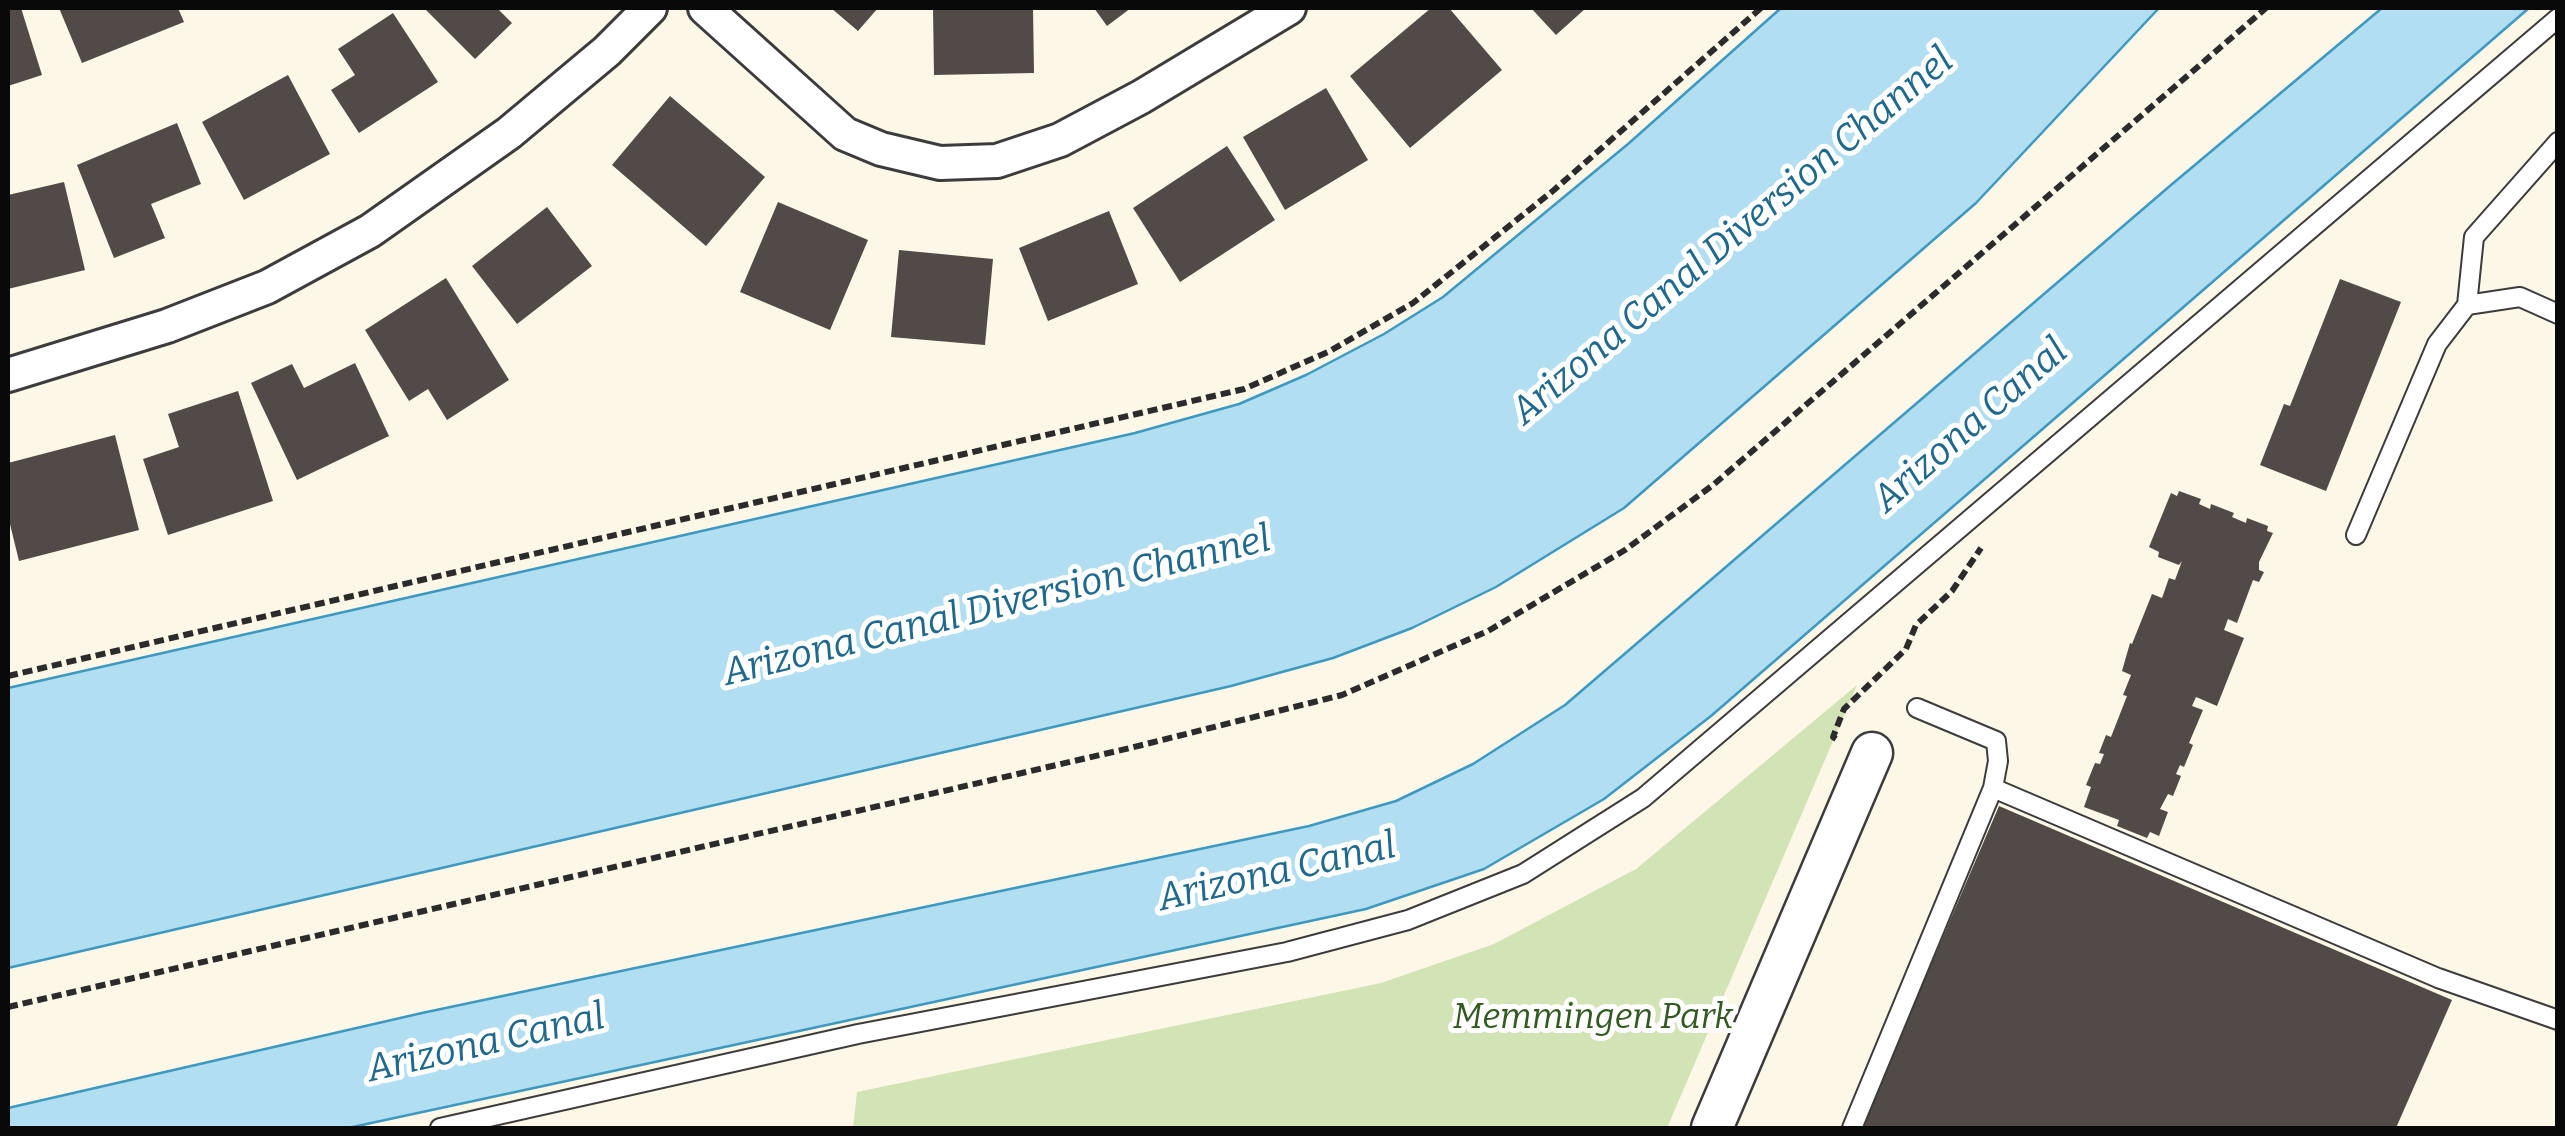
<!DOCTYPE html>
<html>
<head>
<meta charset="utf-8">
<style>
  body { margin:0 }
  #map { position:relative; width:2565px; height:1136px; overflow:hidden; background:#fdf7e8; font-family:Bitter,serif }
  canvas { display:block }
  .frame { position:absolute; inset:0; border:10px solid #090909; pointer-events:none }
</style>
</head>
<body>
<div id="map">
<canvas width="2565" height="1136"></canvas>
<div class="frame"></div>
</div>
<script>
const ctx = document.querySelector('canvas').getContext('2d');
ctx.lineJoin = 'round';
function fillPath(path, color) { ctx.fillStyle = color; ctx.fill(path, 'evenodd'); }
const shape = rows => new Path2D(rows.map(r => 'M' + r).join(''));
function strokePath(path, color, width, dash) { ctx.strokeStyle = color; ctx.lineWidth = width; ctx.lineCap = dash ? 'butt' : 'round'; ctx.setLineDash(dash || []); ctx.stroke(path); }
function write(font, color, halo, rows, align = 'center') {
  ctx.font = font + ' Bitter,serif'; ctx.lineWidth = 10; ctx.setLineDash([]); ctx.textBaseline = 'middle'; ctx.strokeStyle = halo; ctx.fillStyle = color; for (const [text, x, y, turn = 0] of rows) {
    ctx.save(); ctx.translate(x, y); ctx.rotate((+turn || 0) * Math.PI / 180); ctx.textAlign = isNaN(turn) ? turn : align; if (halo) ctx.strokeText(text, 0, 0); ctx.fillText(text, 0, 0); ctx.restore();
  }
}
fillPath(shape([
  [1857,685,1667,1128,853,1128,857,1092,1381,983,1494,944,1636,869]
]), '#d2e3b5');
const water = shape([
  [1781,8,2159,8,1976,203,1624,508,1496,587,1412,628,1333,658,1231,686,8,968,8,688,1135,433,1239,404,1306,375,1384,334,1443,297,1628,144,1781,8],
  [2382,8,2529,8,1711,716,1604,799,1484,869,1366,909,348,1128,8,1128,8,1108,422,1013,1309,826,1396,801,1473,764,1565,705,2171,185,2382,8]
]);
fillPath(water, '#b1def0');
strokePath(water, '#3e99c0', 2.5);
fillPath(shape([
  [8,8,21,8,42,75,8,86],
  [59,8,178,8,184,22,82,63],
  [424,8,497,8,512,23,475,59],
  [831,8,878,8,858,31],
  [933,8,1033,8,1034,73,934,75],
  [1094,8,1131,8,1107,26],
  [1431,8,1449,8,1502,70,1410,148,1350,76],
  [1531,8,1586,8,1556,35],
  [393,13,438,82,359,133,331,90,355,75,338,49],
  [288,75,330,154,244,200,202,122],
  [1326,88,1368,160,1285,210,1243,137],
  [670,96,765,177,706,246,612,165],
  [177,123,201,184,151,204,165,238,114,258,77,165],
  [1227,146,1275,220,1180,282,1133,208],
  [64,182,85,270,8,289,8,195],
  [778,202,868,240,830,330,740,292],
  [547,207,592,266,517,324,472,266],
  [1109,211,1138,284,1048,321,1019,248],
  [899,250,993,259,985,345,891,337],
  [446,278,509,380,447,420,428,389,409,401,365,330],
  [2340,279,2401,302,2326,491,2260,465,2284,404,2290,406],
  [355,363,389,436,297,480,251,383,292,364,304,388],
  [238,391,273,501,168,535,143,459,179,447,168,414],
  [115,435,139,530,19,561,8,516,8,463],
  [2179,491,2201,499,2199,504,2210,509,2211,504,2234,513,2232,517,2246,523,2247,518,2268,526,2267,531,2273,533,2259,562,2259,570,2264,572,2259,582,2253,580,2237,623,2228,619,2224,630,2244,638,2217,706,2196,697,2192,706,2203,710,2189,743,2193,745,2184,767,2180,765,2176,774,2181,776,2173,796,2168,794,2160,809,2168,812,2159,836,2150,832,2147,838,2117,826,2119,820,2084,807,2091,787,2086,785,2095,763,2100,764,2104,754,2099,753,2106,735,2111,737,2127,696,2123,695,2131,675,2122,671,2130,643,2132,644,2152,594,2162,598,2169,578,2175,580,2182,561,2179,565,2158,557,2159,552,2149,547,2171,493,2177,496],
  [1999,806,2452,1000,2396,1128,1861,1128]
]), '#514a47');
const service = shape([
  [2467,305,2474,237,2558,142],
  [2356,535,2437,344,2467,305,2520,297,2558,314],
  [1993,788,2438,978,2558,1020],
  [440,1128,858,1034,1287,952,1408,920,1523,874,1643,798,2558,18],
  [1852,1128,1993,788,1998,761,1996,741,1917,708]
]);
const minor = shape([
  [705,8,845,134,881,149,940,163,997,161,1060,140,1141,97,1289,8],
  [8,375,167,326,267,287,370,231,509,133,607,51,650,8]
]);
const tertiary = shape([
  [1712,1128,1872,753]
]);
strokePath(service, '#3c3c3c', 22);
strokePath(minor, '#3c3c3c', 38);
strokePath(tertiary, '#3c3c3c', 45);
strokePath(shape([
  [8,676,1244,389,1330,351,1413,303,1554,190,1761,8],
  [1836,739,1833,737,1844,709,1906,649,1916,625,1952,591,1981,548],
  [8,1007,1130,748,1342,695,1488,631,1625,550,1713,485,2266,8]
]), '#2b2b2b', 6, [10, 5]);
strokePath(service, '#fff', 18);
strokePath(minor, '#fff', 32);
strokePath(tertiary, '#fff', 40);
write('italic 35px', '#325a21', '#fff', [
  ["Memmingen Park",1593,1018]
]);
write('italic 38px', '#1f698f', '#fff', [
  ["Arizona Canal Diversion Channel",1733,237,-40],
  ["Arizona Canal",1971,426,-41],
  ["Arizona Canal Diversion Channel",997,607,-14],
  ["Arizona Canal",1277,873,-13],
  ["Arizona Canal",486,1044,-13]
]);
</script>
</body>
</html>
